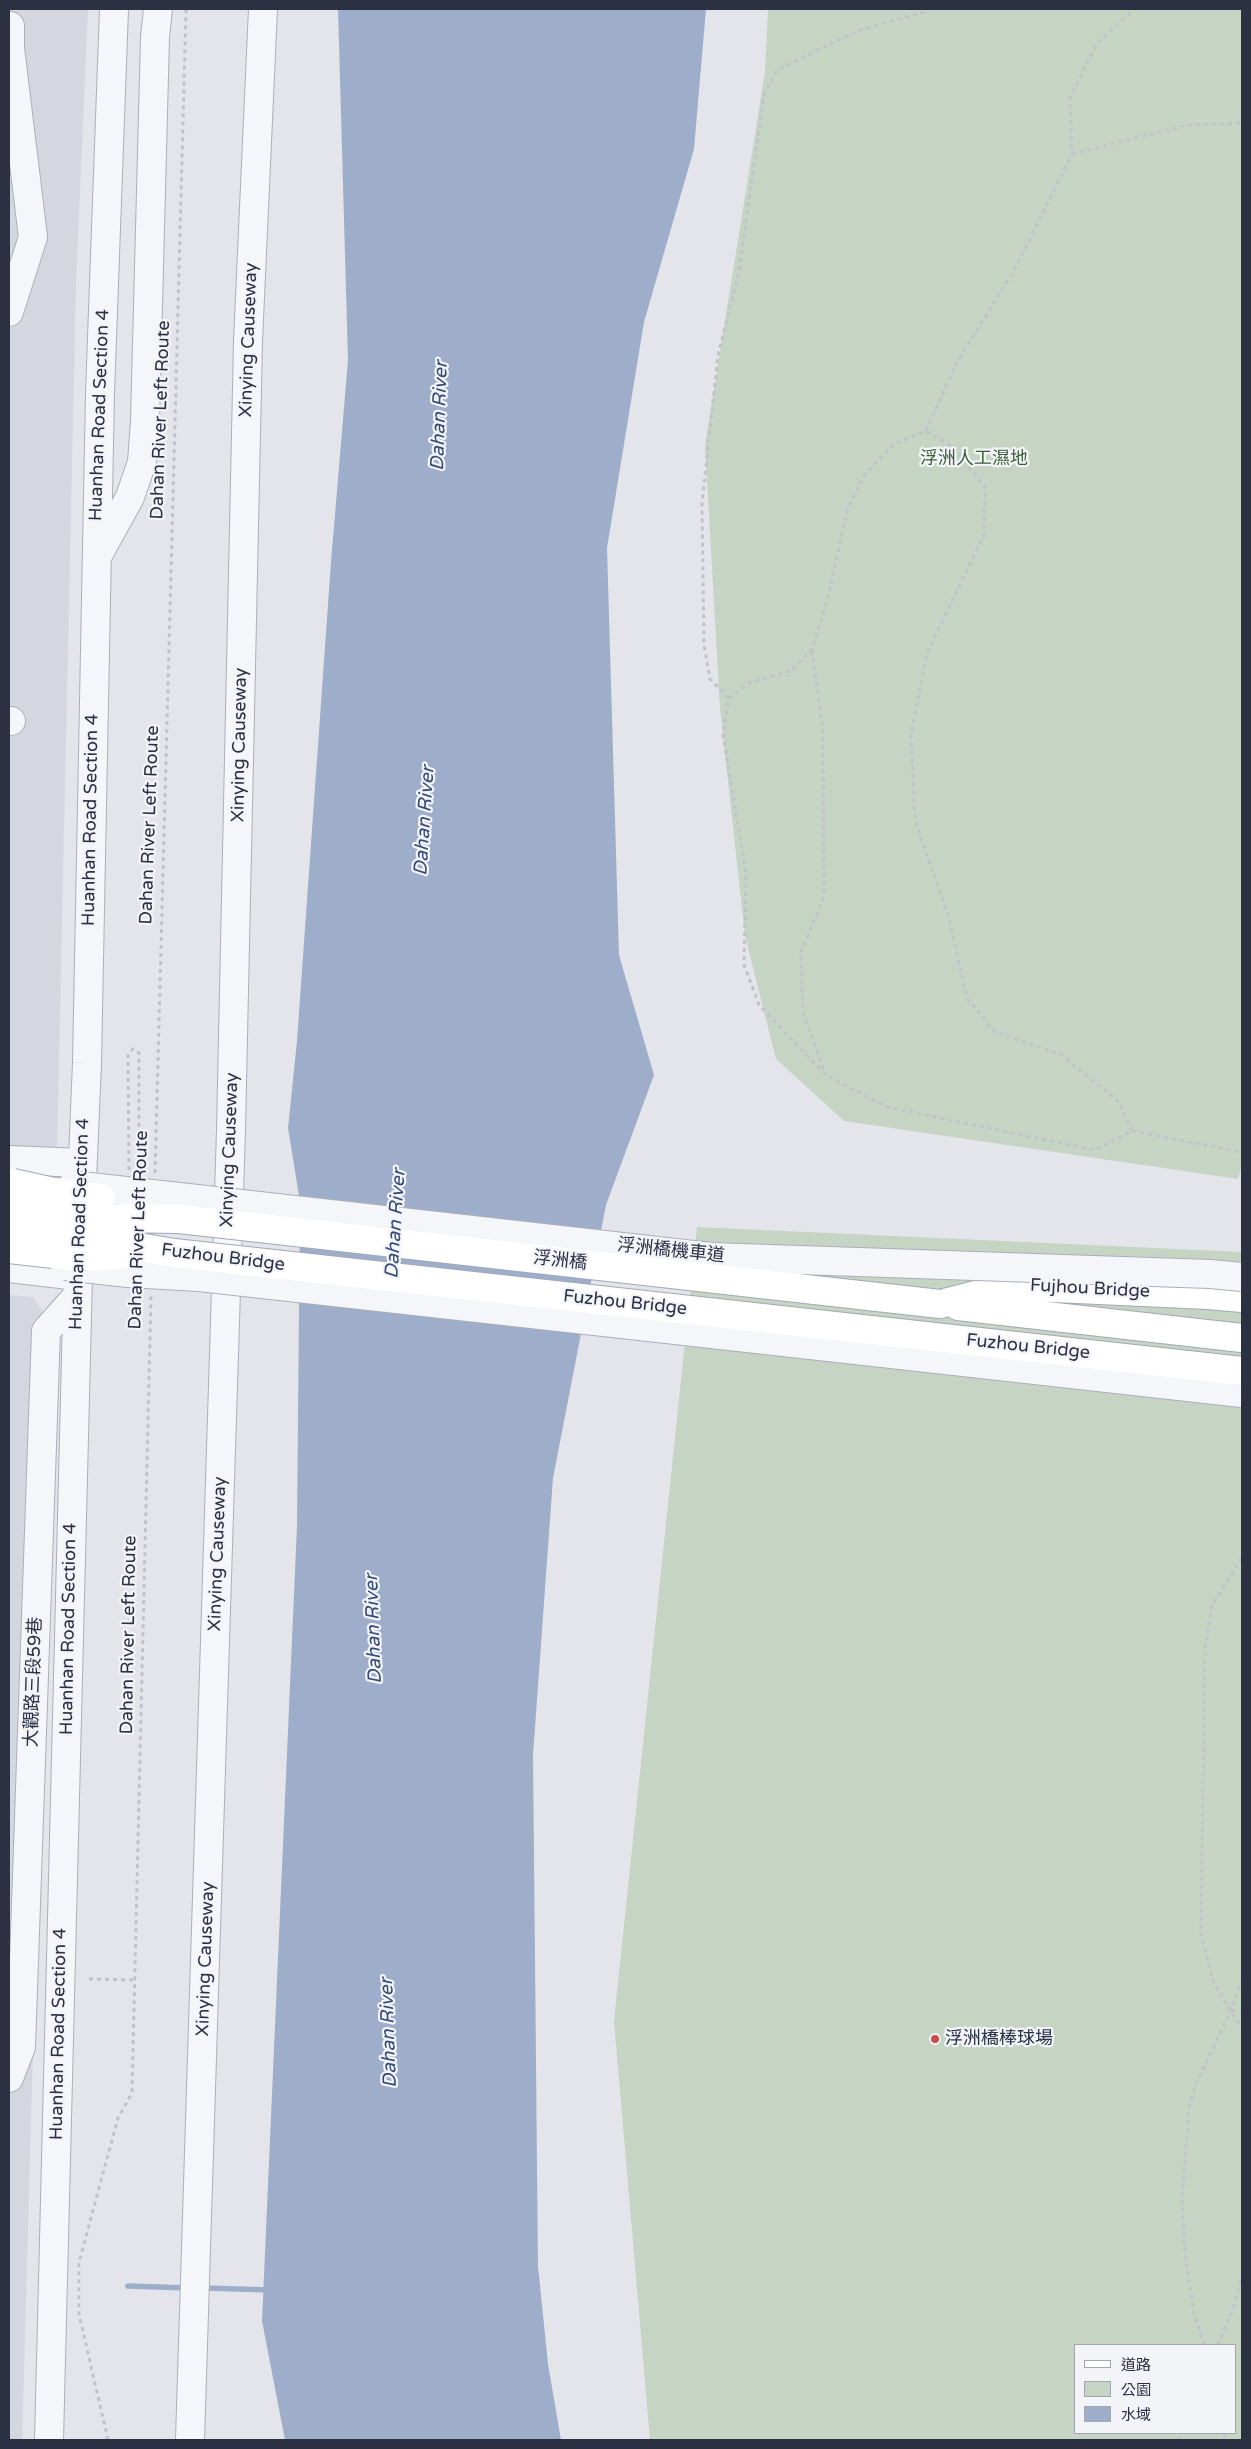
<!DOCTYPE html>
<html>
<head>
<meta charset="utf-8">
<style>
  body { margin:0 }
  #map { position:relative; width:1251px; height:2449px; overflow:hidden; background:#e3e5eb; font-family:"Varela Round","Noto Sans TC",sans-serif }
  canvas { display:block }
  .frame { position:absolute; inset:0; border:10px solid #2b3043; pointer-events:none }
  .legend { position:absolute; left:1074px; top:2344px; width:162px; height:90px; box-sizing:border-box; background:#f2f4f8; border:1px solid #a2a6b0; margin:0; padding:6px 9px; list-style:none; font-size:15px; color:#2b3043 }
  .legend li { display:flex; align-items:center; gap:10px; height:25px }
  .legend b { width:25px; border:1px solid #a2a6b0 }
</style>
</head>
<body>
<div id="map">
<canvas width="1251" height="2449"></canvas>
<div class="frame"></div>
<ul class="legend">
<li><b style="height:6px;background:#fff"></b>道路</li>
<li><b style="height:14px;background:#c6d4c4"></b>公園</li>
<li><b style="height:14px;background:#9eaeca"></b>水域</li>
</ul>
</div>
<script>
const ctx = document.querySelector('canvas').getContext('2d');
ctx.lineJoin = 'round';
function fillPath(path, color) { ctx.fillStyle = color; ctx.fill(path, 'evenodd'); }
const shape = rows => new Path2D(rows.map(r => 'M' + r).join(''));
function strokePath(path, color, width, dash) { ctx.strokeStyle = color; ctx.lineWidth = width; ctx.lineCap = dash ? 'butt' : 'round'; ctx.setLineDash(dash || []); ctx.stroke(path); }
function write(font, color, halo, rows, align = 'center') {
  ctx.font = font + ' "Varela Round","Noto Sans TC",sans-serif'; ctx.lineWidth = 4.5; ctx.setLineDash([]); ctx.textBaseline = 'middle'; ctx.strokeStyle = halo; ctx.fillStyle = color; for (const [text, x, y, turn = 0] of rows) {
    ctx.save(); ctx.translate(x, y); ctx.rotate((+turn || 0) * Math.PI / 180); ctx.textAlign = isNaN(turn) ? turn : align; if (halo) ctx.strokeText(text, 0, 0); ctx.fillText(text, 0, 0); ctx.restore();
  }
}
fillPath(shape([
  [9,9,88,9,76,281,57,1149,9,1145],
  [9,1295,33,1297,53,1328,22,2440,9,2440]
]), '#d5d7e0');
fillPath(shape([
  [768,9,1242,9,1242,1165,1238,1179,844,1121,776,1059,745,936,720,708,705,445,765,72],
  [697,1227,1242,1252,1242,2440,650,2440,614,2021],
  [1075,2345,1235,2345,1235,2433,1075,2433]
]), '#c6d4c4');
fillPath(shape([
  [338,9,706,9,694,149,644,322,607,548,619,955,654,1075,606,1205,553,1478,533,1755,538,2266,548,2364,561,2440,285,2440,262,2321,297,1526,300,1202,288,1128,297,1041,331,562,348,360]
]), '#9eaeca');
strokePath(shape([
  [128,2286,188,2288],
  [203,2288,271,2290]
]), '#9eaeca', 5.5);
const minor = shape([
  [9,312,33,237,10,48,10,26],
  [98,555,130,497,142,462,145,421,155,37,158,9],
  [9,721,11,721],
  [9,1160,82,1163],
  [9,1268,78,1276],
  [9,2078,21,2047,46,1331,77,1296],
  [49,2440,78,1276,87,1063,100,393,114,9],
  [190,2440,231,1130,248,341,263,9]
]);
const major = shape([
  [940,1304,1011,1286,1208,1295,1242,1298],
  [958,1306,1242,1338]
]);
strokePath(minor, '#acafb9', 30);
strokePath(major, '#a2a8b6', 30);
strokePath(shape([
  [1072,154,1188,125,1242,123],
  [926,431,957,362,1015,269,1072,154,1070,98,1097,43,1134,9],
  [812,650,823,732,824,897,801,952,803,1014,825,1072],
  [729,698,710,679,704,645,702,504,718,355,739,272,764,94,777,70,859,30,924,12,926,9],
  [1132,1131,1119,1102,1060,1054,995,1032,967,998,948,915,915,821,911,734,927,653,984,535,985,487,954,448,926,431,894,444,865,474,848,508,827,601,812,649,791,671,751,682,729,698,723,735,746,873,744,965,759,1005,826,1075,887,1107,1095,1150,1132,1131,1242,1152],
  [129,1170,128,1054,133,1049,139,1053,139,1169,141,1170],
  [155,1173,186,9],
  [1242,1558,1212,1605,1205,1648,1201,1935,1214,1984,1242,2028],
  [89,1979,135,1980],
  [1232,2010,1242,2013],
  [1204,2345,1194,2313,1185,2256,1182,2199,1189,2107,1197,2082,1231,2010,1242,1980],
  [1218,2345,1233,2308,1242,2278],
  [1224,2433,1225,2440],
  [108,2440,79,2314,79,2262,118,2118,132,2093,151,1296],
  [1178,2440,1181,2433]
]), '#c0c3ca', 3, [4, 4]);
strokePath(minor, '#f5f6f9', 28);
strokePath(major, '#fff', 28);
const minorBridge = shape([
  [73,1185,711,1257,1210,1274,1242,1277],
  [65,1266,128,1273,199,1277,1242,1393]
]);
const majorBridge = shape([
  [13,1183,49,1191,101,1198],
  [9,1206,113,1218,179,1219,940,1304],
  [9,1229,81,1237,174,1253,1242,1371],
  [9,1249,80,1257,122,1255]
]);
strokePath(minorBridge, '#acafb9', 30, []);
strokePath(majorBridge, '#a2a8b6', 30, []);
strokePath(minorBridge, '#f5f6f9', 28);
strokePath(majorBridge, '#fff', 28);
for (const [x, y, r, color] of [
  [935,2039,5,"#cd4a4e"]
]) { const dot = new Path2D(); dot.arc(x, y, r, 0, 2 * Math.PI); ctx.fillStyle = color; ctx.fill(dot); strokePath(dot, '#f2f4f8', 2); }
write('18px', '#2b3043', '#f2f4f8', [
  ["Xinying Causeway",249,340,-88],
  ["Huanhan Road Section 4",100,415,-88],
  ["Dahan River Left Route",161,420,-88],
  ["Xinying Causeway",240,745,-89],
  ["Huanhan Road Section 4",91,820,-89],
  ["Dahan River Left Route",150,825,-88],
  ["Xinying Causeway",230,1150,-88],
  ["Huanhan Road Section 4",80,1224,-88],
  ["Dahan River Left Route",139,1230,-88],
  ["浮洲橋機車道",671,1251,6],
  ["Fuzhou Bridge",223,1258,7],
  ["浮洲橋",560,1261,6],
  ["Fujhou Bridge",1090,1289,3],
  ["Fuzhou Bridge",625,1303,6],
  ["Fuzhou Bridge",1028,1347,6],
  ["Xinying Causeway",218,1554,-88],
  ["Huanhan Road Section 4",69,1629,-89],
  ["Dahan River Left Route",129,1635,-89],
  ["大觀路三段59巷",34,1682,-88],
  ["Xinying Causeway",206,1959,-88],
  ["Huanhan Road Section 4",59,2034,-89]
]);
write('18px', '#3b5e38', '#f2f4f8', [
  ["浮洲人工濕地",974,459]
]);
write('18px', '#2b3043', '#f2f4f8', [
  ["浮洲橋棒球場",945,2039]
], 'left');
write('italic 19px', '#354a76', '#f2f4f8', [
  ["Dahan River",440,416,-88],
  ["Dahan River",425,821,-86],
  ["Dahan River",396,1224,-86],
  ["Dahan River",374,1629,-92],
  ["Dahan River",389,2033,-92]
]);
</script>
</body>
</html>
